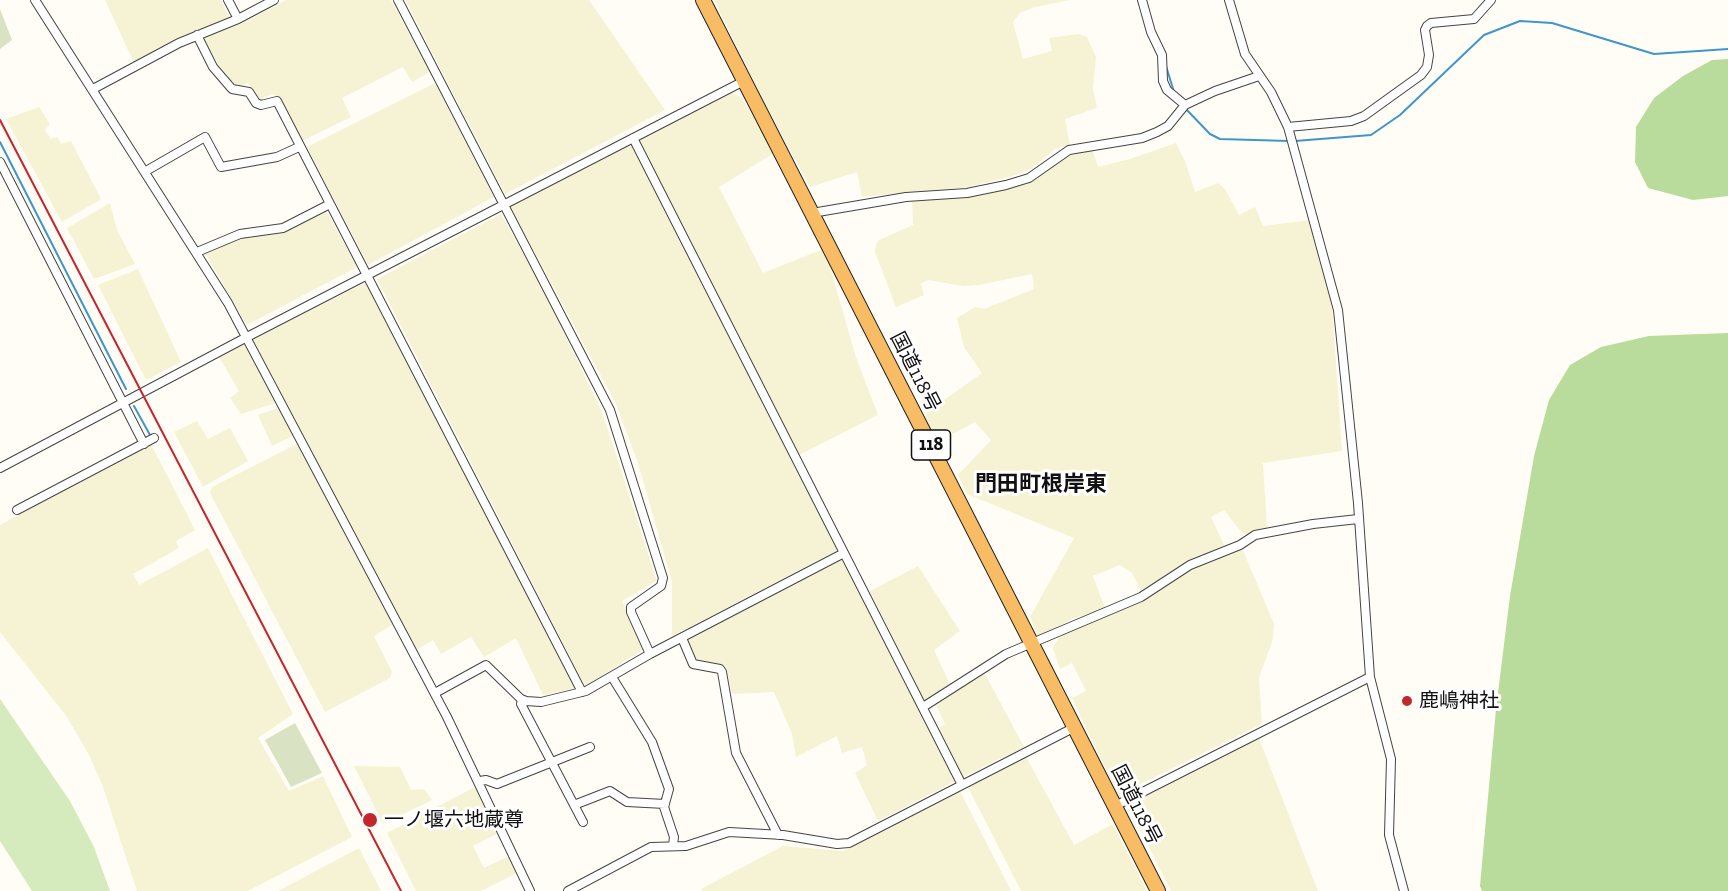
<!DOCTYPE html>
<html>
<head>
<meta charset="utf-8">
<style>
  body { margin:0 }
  canvas { display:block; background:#fffdf5 }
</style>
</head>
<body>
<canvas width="1728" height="891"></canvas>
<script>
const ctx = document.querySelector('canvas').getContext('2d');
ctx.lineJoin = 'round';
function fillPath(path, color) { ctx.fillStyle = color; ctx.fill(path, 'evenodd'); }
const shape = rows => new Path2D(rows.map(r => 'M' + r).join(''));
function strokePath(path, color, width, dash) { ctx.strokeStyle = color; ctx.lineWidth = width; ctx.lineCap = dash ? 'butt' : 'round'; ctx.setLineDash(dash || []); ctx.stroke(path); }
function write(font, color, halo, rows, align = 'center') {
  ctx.font = font + ' "Zilla Slab","Noto Sans JP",serif'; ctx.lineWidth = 6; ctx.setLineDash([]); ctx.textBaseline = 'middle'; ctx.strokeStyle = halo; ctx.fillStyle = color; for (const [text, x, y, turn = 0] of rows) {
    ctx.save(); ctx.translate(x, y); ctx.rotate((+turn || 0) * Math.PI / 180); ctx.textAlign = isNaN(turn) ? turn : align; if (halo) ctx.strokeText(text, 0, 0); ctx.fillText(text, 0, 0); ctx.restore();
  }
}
fillPath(shape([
  [105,0,221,0,230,18,193,32,134,63],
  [286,0,391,0,430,72,412,82,403,67,342,98,351,117,302,141,280,97,272,94,258,100,248,83,238,88,219,65,203,38,241,24],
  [405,0,589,0,665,110,505,194],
  [714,0,1070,0,1035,7,1020,13,1013,22,1023,59,1052,51,1049,38,1078,34,1087,37,1096,57,1093,89,1097,108,1065,119,1070,145,1055,149,1031,169,1013,176,969,187,862,197,857,172,810,187,768,110],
  [435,83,494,197,368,265,307,147],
  [730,93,741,97,776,152,719,187,763,273,821,250,829,264,856,357,878,415,799,455,638,139],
  [39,107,50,124,45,130,51,139,57,137,61,144,71,141,101,199,62,222,6,119],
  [632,143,838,550,672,636,672,582,638,463,616,404,510,206],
  [1176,143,1185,161,1195,192,1218,183,1225,189,1239,215,1255,207,1263,226,1310,220,1332,306,1342,451,1263,463,1267,528,1247,535,1242,533,1224,510,1211,517,1225,547,1178,568,1141,591,1132,573,1120,565,1093,576,1105,608,1072,619,1038,637,1030,617,1074,538,967,494,958,475,991,440,975,422,955,433,935,437,925,417,927,412,982,373,964,347,957,318,975,307,984,309,1034,289,1032,274,979,285,963,286,928,280,921,283,924,295,896,307,875,252,876,245,879,240,913,225,912,201,967,196,1008,188,1032,181,1070,153,1092,148,1098,167,1130,159],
  [110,203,117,230,135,264,94,279,67,228],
  [326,210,357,267,247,325,205,253,238,238,278,233],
  [501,214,543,289,602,412,657,581,622,601,644,649,585,686,377,279],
  [138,269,181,362,146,380,98,285],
  [367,282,576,688,543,695,516,638,484,657,471,637,441,654,433,640,416,650,253,339],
  [245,342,276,403,241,414,230,398,239,391,219,357],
  [280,407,295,435,272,446,258,415],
  [197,421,208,439,230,428,248,461,203,487,174,432],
  [299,443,394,624,374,636,392,672,390,678,325,712,210,493,212,487],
  [151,444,195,530,176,541,179,548,133,574,139,585,208,548,293,714,258,738,289,791,323,776,352,837,248,891,137,891,102,784,89,755,67,717,0,632,0,525],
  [1242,548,1274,624,1273,639,1259,678,1262,724,1118,795,1072,698,1086,691,1072,663,1060,669,1053,648,1060,635,1142,599,1193,568],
  [842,558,956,781,878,821,855,773,867,765,862,747,842,753,837,736,796,757,792,734,774,692,732,694,726,666,696,660,688,639],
  [918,566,960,631,934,650,950,684,925,702,870,591],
  [984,672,1024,747,963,777,939,728,945,724,936,705],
  [1259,738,1318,891,1171,891,1129,807,1133,802],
  [1025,755,1074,845,1113,824,1147,891,1021,891,969,789,969,784],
  [354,766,400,767,411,790,424,789,432,800,383,824],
  [475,787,497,834,473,846,484,868,509,856,517,873,481,891,416,891,387,833],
  [960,791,1011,891,702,891,701,889,783,846,843,851],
  [359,848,381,891,278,891]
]), '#f6f3d4');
fillPath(shape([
  [0,699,70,801,94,847,110,891,32,891,0,841]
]), '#d5ebbd');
fillPath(shape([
  [1728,59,1728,196,1693,200,1648,188,1635,162,1636,127,1654,98,1683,76,1712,60],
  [1728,333,1728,891,1482,891,1480,886,1496,709,1510,596,1534,456,1549,400,1570,365,1601,347,1649,336]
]), '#b9dc9c');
fillPath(shape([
  [0,9,12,40,0,49],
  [295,723,322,773,291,787,265,740]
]), '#d9e3c4');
strokePath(shape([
  [1166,66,1174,92],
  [1184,107,1210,134,1220,139,1289,141],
  [1295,141,1371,135,1400,115,1484,35,1520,21,1552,23,1654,54,1728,49],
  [0,142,126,389],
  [134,406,150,435]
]), '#3f96cf', 2);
const minor = shape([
  [35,0,228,303,447,717,530,891],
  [228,0,238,19],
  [398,0,610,410,663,578,661,586,631,607,631,612,650,654],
  [1142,0,1151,32,1162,55,1163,81,1167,90,1185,105],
  [1229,0,1245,54,1271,92,1288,127,1338,310,1358,503,1370,677,1391,759,1389,835,1404,891],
  [197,35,213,67,232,89,249,92,256,103,261,105,277,101,582,692],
  [93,89,179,43,238,19,274,0],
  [1288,127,1351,121,1364,116,1421,75,1427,67,1429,55,1425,30,1427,26,1431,23,1474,19,1491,0],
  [633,138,962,785],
  [0,162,144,444],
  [146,171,205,137,221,167,277,157,299,147],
  [812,213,906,197,967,193,1006,185,1029,178,1069,150,1142,138,1157,132,1168,126,1185,105,1215,91,1259,76],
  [197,252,240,234,283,228,330,204],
  [0,468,247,337,744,81],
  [17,510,154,438],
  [682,638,693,664,720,669,722,672,736,753,778,835],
  [612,677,652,742,669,789,664,807,674,837,673,845],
  [435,693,486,665,521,699,526,701,541,702,586,691,650,654,844,553],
  [522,700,521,704,583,822],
  [923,707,1006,654,1141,597,1190,565,1240,545,1255,535,1313,524,1358,519],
  [480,781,486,780,497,784,590,747],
  [574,805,610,791,627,802,665,804],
  [1115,806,1370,677],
  [568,891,651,847,686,846,729,832,783,835,837,844,849,843,1075,727]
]);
const trunk = shape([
  [703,0,1158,891]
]);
strokePath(minor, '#444', 10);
strokePath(trunk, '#222', 16);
strokePath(minor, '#fff', 8);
strokePath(trunk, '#f7bc64', 14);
strokePath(shape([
  [0,120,401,891]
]), '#c4262e', 2);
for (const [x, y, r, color] of [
  [1407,701,6,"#c4262e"],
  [370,820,8,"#c4262e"]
]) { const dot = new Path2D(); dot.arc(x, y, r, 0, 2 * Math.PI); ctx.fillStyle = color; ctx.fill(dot); strokePath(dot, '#fff', 2); }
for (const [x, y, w] of [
  [931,445,39]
]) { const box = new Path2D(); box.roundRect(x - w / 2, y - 15, w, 30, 4.5); ctx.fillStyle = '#fff'; ctx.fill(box); strokePath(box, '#111', 1.5); }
write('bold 18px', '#111', null, [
  ["118",931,445]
]);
write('20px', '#111', '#fff', [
  ["国道118号",915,372,63],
  ["国道118号",1136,805,63]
]);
write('20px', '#111', '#fff', [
  ["鹿嶋神社",1419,701],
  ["一ノ堰六地蔵尊",384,820]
], 'left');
write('bold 22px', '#111', '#fff', [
  ["門田町根岸東",1041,485]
]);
</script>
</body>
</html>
